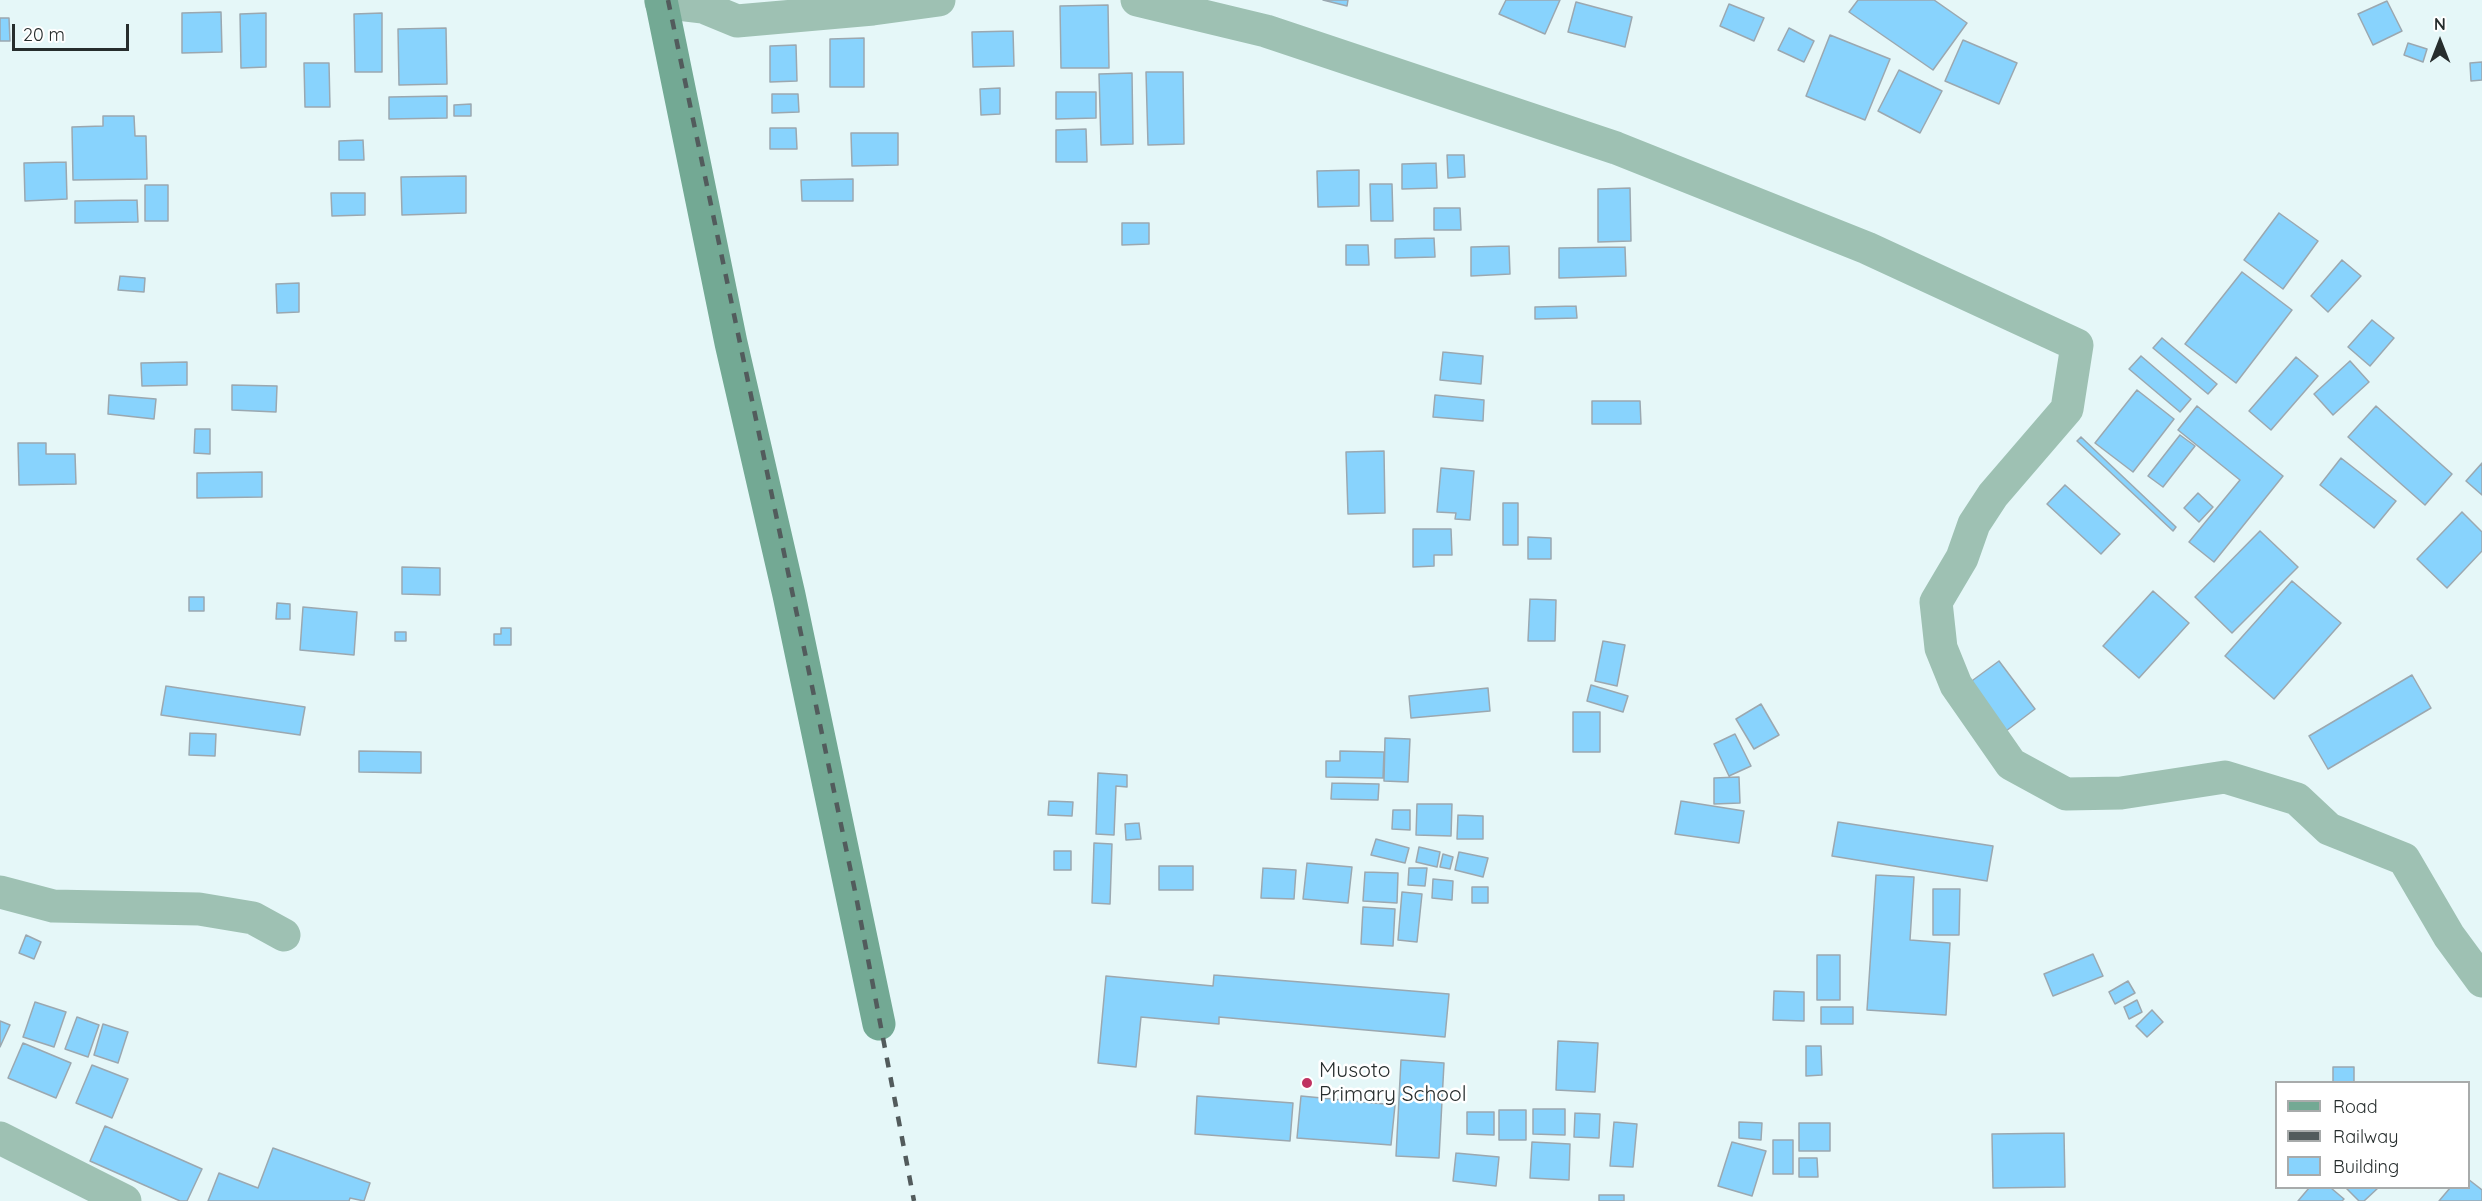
<!DOCTYPE html>
<html>
<head>
<meta charset="utf-8">
<style>
  body { margin:0 }
  #map { position:relative; width:2482px; height:1201px; overflow:hidden; background:#e5f7f8; font-family:Quicksand,sans-serif }
  canvas { display:block }
  .legend { position:absolute; left:2275px; top:1081px; width:195px; height:108px; box-sizing:border-box; background:#fff; border:2px solid #a8abab; margin:0; padding:8px 10px; list-style:none; font-size:18px; color:#262d2d }
  .legend li { display:flex; align-items:center; gap:12px; height:30px }
  .legend b { width:30px; border:2px solid #a8abab }
  .north { position:absolute; left:2410px; top:12px; width:60px; height:60px; -webkit-text-stroke:4px #fff; paint-order:stroke; rotate:0deg; font-size:16px; font-weight:700; line-height:24px; text-align:center; color:#262d2d }
  .north::after { content:''; display:block; margin:auto; width:21px; height:27px; background:#262d2d; clip-path:polygon(50% 0,100% 100%,50% 72%,0 100%) }
  .scale { position:absolute; left:12px; top:24px; width:117px; height:27px; box-sizing:border-box; border:3px solid #262d2d; border-top:0; padding-left:8px; font-size:18px; line-height:21px; white-space:nowrap; color:#262d2d; -webkit-text-stroke:4px #fff; paint-order:stroke }
</style>
</head>
<body>
<div id="map">
<canvas width="2482" height="1201"></canvas>
<ul class="legend">
<li><b style="height:8px;background:#73a994"></b>Road</li>
<li><b style="height:8px;background:#525b5c"></b>Railway</li>
<li><b style="height:16px;background:#88d3fd"></b>Building</li>
</ul>
<div class="north">N</div>
<div class="scale">20 m</div>
</div>
<script>
const ctx = document.querySelector('canvas').getContext('2d');
ctx.lineJoin = 'round';
function fillPath(path, color) { ctx.fillStyle = color; ctx.fill(path, 'evenodd'); }
const shape = rows => new Path2D(rows.map(r => 'M' + r).join(''));
function strokePath(path, color, width, dash) { ctx.strokeStyle = color; ctx.lineWidth = width; ctx.lineCap = dash ? 'butt' : 'round'; ctx.setLineDash(dash || []); ctx.stroke(path); }
function write(font, color, halo, rows, align = 'center') {
  ctx.font = font + ' Quicksand,sans-serif'; ctx.lineWidth = 5; ctx.setLineDash([]); ctx.textBaseline = 'middle'; ctx.strokeStyle = halo; ctx.fillStyle = color; for (const [text, x, y, turn = 0] of rows) {
    ctx.save(); ctx.translate(x, y); ctx.rotate((+turn || 0) * Math.PI / 180); ctx.textAlign = isNaN(turn) ? turn : align; if (halo) ctx.strokeText(text, 0, 0); ctx.fillText(text, 0, 0); ctx.restore();
  }
}
const building = shape([
  [1323,0,1348,0,1347,6,1323,0],
  [1506,0,1560,0,1545,34,1499,14,1506,0],
  [1858,0,1934,0,1967,23,1933,70,1849,12,1858,0],
  [2387,1,2402,31,2373,45,2358,14,2387,1],
  [1576,2,1632,17,1625,47,1568,32,1576,2],
  [1729,4,1764,18,1754,41,1720,26,1729,4],
  [1108,5,1109,68,1061,68,1060,6,1108,5],
  [221,12,222,52,182,53,182,13,221,12],
  [266,13,266,67,241,68,240,14,266,13],
  [382,13,382,72,355,72,354,14,382,13],
  [0,18,9,18,10,41,0,41,0,18],
  [446,28,447,84,399,85,398,29,446,28],
  [1789,28,1814,41,1804,62,1778,50,1789,28],
  [1013,31,1014,66,973,67,972,32,1013,31],
  [1830,35,1890,59,1865,120,1806,96,1830,35],
  [864,38,864,87,830,87,830,39,864,38],
  [1963,40,2017,63,1999,104,1945,81,1963,40],
  [2408,43,2427,49,2423,62,2404,55,2408,43],
  [796,45,797,81,770,82,770,46,796,45],
  [2482,62,2482,80,2471,81,2470,63,2482,62],
  [304,63,329,63,330,107,305,107,304,63],
  [1899,70,1942,91,1920,133,1878,111,1899,70],
  [1146,72,1183,72,1184,144,1148,145,1146,72],
  [1132,73,1133,144,1101,145,1099,74,1132,73],
  [1000,88,1000,114,981,115,980,89,1000,88],
  [1056,92,1096,92,1096,118,1056,119,1056,92],
  [772,94,798,94,799,112,772,113,772,94],
  [447,96,447,118,389,119,389,97,447,96],
  [471,104,471,116,454,116,454,105,471,104],
  [103,116,134,116,135,136,146,136,147,179,73,180,72,127,103,126,103,116],
  [770,128,796,128,797,149,770,149,770,128],
  [1086,129,1087,162,1056,162,1056,130,1086,129],
  [851,133,898,133,898,165,852,166,851,133],
  [363,140,364,160,339,160,339,141,363,140],
  [1447,155,1464,155,1465,177,1448,178,1447,155],
  [66,162,67,199,25,201,24,163,66,162],
  [1436,163,1437,188,1402,189,1402,164,1436,163],
  [1359,170,1359,206,1318,207,1317,171,1359,170],
  [466,176,466,213,402,215,401,177,466,176],
  [853,179,853,201,802,201,801,180,853,179],
  [1370,184,1392,184,1393,221,1371,221,1370,184],
  [145,185,168,185,168,221,145,221,145,185],
  [1630,188,1631,241,1598,242,1598,189,1630,188],
  [331,193,365,193,365,215,332,216,331,193],
  [137,200,138,222,75,223,75,201,137,200],
  [1434,208,1460,208,1461,230,1434,230,1434,208],
  [2279,213,2318,241,2283,289,2244,260,2279,213],
  [1122,223,1149,223,1149,244,1122,245,1122,223],
  [1434,238,1435,257,1395,258,1395,239,1434,238],
  [1346,245,1368,245,1369,265,1346,265,1346,245],
  [1509,246,1510,274,1471,276,1471,247,1509,246],
  [1625,247,1626,276,1559,278,1559,248,1625,247],
  [2342,260,2361,276,2328,312,2311,296,2342,260],
  [2242,272,2292,310,2236,383,2185,344,2242,272],
  [120,276,145,278,144,292,118,290,120,276],
  [299,283,299,312,277,313,276,284,299,283],
  [1576,306,1577,318,1535,319,1535,307,1576,306],
  [2372,320,2394,338,2370,366,2348,347,2372,320],
  [2162,338,2217,384,2208,394,2153,348,2162,338],
  [1443,352,1483,356,1481,384,1440,380,1443,352],
  [2141,356,2191,399,2180,412,2129,369,2141,356],
  [2296,357,2318,376,2271,430,2249,411,2296,357],
  [2350,361,2369,382,2333,415,2314,394,2350,361],
  [187,362,187,385,142,386,141,363,187,362],
  [232,385,277,386,276,412,232,410,232,385],
  [2137,390,2174,419,2133,472,2095,443,2137,390],
  [109,395,156,399,154,419,108,414,109,395],
  [1435,395,1484,400,1483,421,1433,417,1435,395],
  [1592,401,1640,401,1641,424,1592,424,1592,401],
  [2197,406,2283,476,2214,562,2189,542,2240,480,2178,430,2197,406],
  [2376,406,2452,474,2425,505,2348,437,2376,406],
  [195,429,210,429,210,454,194,453,195,429],
  [2180,435,2195,446,2163,487,2148,476,2180,435],
  [2081,437,2176,527,2173,531,2077,441,2081,437],
  [18,443,46,443,46,454,75,454,76,484,19,485,18,443],
  [1384,451,1385,513,1348,514,1346,452,1384,451],
  [2341,458,2396,501,2374,528,2320,485,2341,458],
  [2482,463,2482,495,2466,481,2482,463],
  [1441,468,1474,471,1470,520,1455,519,1456,513,1437,512,1441,468],
  [262,472,262,497,197,498,197,473,262,472],
  [2065,485,2120,534,2101,554,2047,504,2065,485],
  [2198,493,2213,507,2199,522,2184,508,2198,493],
  [1503,503,1518,503,1518,545,1503,545,1503,503],
  [2462,512,2482,532,2482,551,2447,588,2417,559,2462,512],
  [1413,529,1451,529,1452,555,1434,555,1434,566,1413,567,1413,529],
  [2260,531,2298,567,2232,633,2195,597,2260,531],
  [1528,537,1551,538,1551,559,1528,559,1528,537],
  [402,567,440,568,440,595,402,594,402,567],
  [2292,581,2341,623,2274,699,2225,656,2292,581],
  [2153,591,2189,623,2139,678,2103,646,2153,591],
  [189,597,204,597,204,611,189,611,189,597],
  [1530,599,1556,600,1555,641,1528,641,1530,599],
  [277,603,290,604,290,619,276,619,277,603],
  [303,607,357,612,354,655,300,650,303,607],
  [501,628,511,628,511,645,494,645,494,634,501,634,501,628],
  [395,632,406,632,406,641,395,641,395,632],
  [1603,641,1625,645,1617,686,1595,681,1603,641],
  [1999,661,2035,709,2006,731,1969,683,1999,661],
  [2412,675,2431,708,2328,769,2309,736,2412,675],
  [1591,685,1628,696,1623,712,1587,701,1591,685],
  [166,686,305,707,300,735,161,715,166,686],
  [1488,688,1490,711,1411,718,1409,696,1488,688],
  [1761,704,1779,735,1754,749,1736,719,1761,704],
  [1573,712,1600,712,1600,752,1573,752,1573,712],
  [190,733,216,734,215,756,189,755,190,733],
  [1735,734,1751,766,1729,776,1714,744,1735,734],
  [1385,738,1410,739,1408,782,1384,781,1385,738],
  [359,751,421,752,421,773,359,772,359,751],
  [1340,751,1384,752,1383,778,1326,777,1326,761,1340,761,1340,751],
  [1098,773,1127,775,1127,787,1116,786,1114,835,1096,834,1098,773],
  [1739,777,1740,803,1714,804,1714,778,1739,777],
  [1332,783,1379,784,1378,800,1331,799,1332,783],
  [1049,801,1073,802,1072,816,1048,815,1049,801],
  [1681,801,1744,811,1739,843,1675,834,1681,801],
  [1417,804,1452,804,1451,836,1416,835,1417,804],
  [1393,810,1410,810,1410,830,1392,829,1393,810],
  [1458,815,1483,816,1483,839,1457,839,1458,815],
  [1838,822,1993,846,1987,881,1832,856,1838,822],
  [1139,823,1141,839,1126,840,1125,824,1139,823],
  [1376,839,1409,848,1405,863,1371,855,1376,839],
  [1094,843,1112,844,1110,904,1092,903,1094,843],
  [1419,847,1440,852,1437,867,1416,862,1419,847],
  [1054,851,1071,851,1071,870,1054,870,1054,851],
  [1459,852,1488,858,1483,877,1455,870,1459,852],
  [1443,854,1453,857,1450,869,1440,867,1443,854],
  [1307,863,1352,867,1348,903,1303,899,1307,863],
  [1159,866,1193,866,1193,890,1159,890,1159,866],
  [1263,868,1296,870,1294,899,1261,898,1263,868],
  [1409,868,1427,868,1425,886,1408,885,1409,868],
  [1365,872,1398,873,1397,903,1363,901,1365,872],
  [1876,875,1914,877,1910,940,1950,943,1946,1015,1867,1010,1876,875],
  [1433,879,1453,881,1452,900,1432,898,1433,879],
  [1472,887,1488,887,1488,903,1472,903,1472,887],
  [1933,889,1960,889,1959,935,1933,935,1933,889],
  [1402,892,1422,894,1417,942,1398,940,1402,892],
  [1363,907,1395,909,1393,946,1361,944,1363,907],
  [26,935,41,942,34,959,19,953,26,935],
  [2093,954,2103,976,2053,996,2044,974,2093,954],
  [1817,955,1840,955,1840,1000,1817,1000,1817,955],
  [1214,975,1449,994,1445,1037,1219,1017,1219,1024,1141,1017,1136,1067,1098,1063,1106,976,1213,986,1214,975],
  [2128,981,2135,993,2115,1004,2109,992,2128,981],
  [1774,991,1804,992,1804,1021,1773,1020,1774,991],
  [2137,1000,2142,1012,2129,1019,2124,1007,2137,1000],
  [35,1002,66,1012,54,1047,23,1037,35,1002],
  [1821,1007,1853,1007,1853,1024,1821,1024,1821,1007],
  [2152,1010,2163,1022,2147,1037,2136,1026,2152,1010],
  [77,1017,99,1025,88,1057,65,1049,77,1017],
  [0,1021,10,1025,0,1047,0,1021],
  [103,1024,128,1032,118,1063,94,1055,103,1024],
  [1558,1041,1598,1043,1595,1092,1556,1090,1558,1041],
  [23,1043,71,1063,56,1098,8,1078,23,1043],
  [1806,1046,1821,1046,1822,1075,1806,1076,1806,1046],
  [1401,1060,1444,1063,1439,1158,1396,1156,1401,1060],
  [92,1065,128,1079,112,1118,76,1103,92,1065],
  [2333,1067,2354,1067,2354,1082,2333,1082,2333,1067],
  [1197,1096,1293,1103,1290,1141,1195,1134,1197,1096],
  [1301,1096,1395,1105,1391,1145,1297,1138,1301,1096],
  [1533,1109,1565,1109,1565,1135,1533,1134,1533,1109],
  [1499,1110,1526,1110,1526,1140,1499,1140,1499,1110],
  [1467,1112,1494,1112,1494,1135,1467,1134,1467,1112],
  [1575,1113,1600,1114,1599,1138,1574,1137,1575,1113],
  [1614,1122,1637,1124,1633,1167,1610,1166,1614,1122],
  [1739,1122,1762,1123,1761,1140,1739,1138,1739,1122],
  [1799,1123,1830,1123,1830,1151,1799,1151,1799,1123],
  [105,1126,202,1169,187,1201,180,1201,90,1161,105,1126],
  [2064,1133,2065,1187,1993,1188,1992,1134,2064,1133],
  [1773,1140,1793,1140,1793,1174,1773,1174,1773,1140],
  [1532,1142,1570,1144,1569,1180,1530,1178,1532,1142],
  [1732,1142,1766,1151,1752,1196,1718,1186,1732,1142],
  [273,1148,370,1183,364,1201,350,1198,349,1201,208,1201,219,1173,258,1188,273,1148],
  [1456,1153,1499,1157,1496,1186,1453,1181,1456,1153],
  [1799,1158,1817,1158,1818,1177,1799,1177,1799,1158],
  [2468,1179,2482,1190,2482,1201,2439,1201,2450,1188,2468,1188,2468,1179],
  [2309,1188,2331,1188,2344,1199,2342,1201,2298,1201,2309,1188],
  [2346,1188,2378,1188,2364,1201,2359,1201,2346,1188],
  [1599,1195,1624,1195,1624,1201,1599,1201,1599,1195]
]);
fillPath(building, '#88d3fd');
strokePath(building, '#9ba8b0', 1.5);
strokePath(shape([
  [1137,0,1266,31,1616,148,1867,248,2077,345,2067,409,1993,495,1974,524,1962,558,1936,602,1941,648,1956,685,2011,764,2066,794,2121,793,2225,777,2297,799,2329,829,2404,859,2449,936,2482,981],
  [661,2,703,7,737,21,873,9,939,0],
  [0,892,53,906,199,909,253,918,284,935],
  [0,1138,125,1201]
]), '#9ec1b3', 33);
strokePath(shape([
  [661,0,731,343,789,595,879,1024]
]), '#73a994', 33);
strokePath(shape([
  [668,0,856,896,914,1201]
]), '#525b5c', 4.5, [10, 10]);
for (const [x, y, r, color] of [
  [1307,1083,6,"#c03261"]
]) { const dot = new Path2D(); dot.arc(x, y, r, 0, 2 * Math.PI); ctx.fillStyle = color; ctx.fill(dot); strokePath(dot, '#fff', 2); }
write('21px', '#262d2d', '#fff', [
  ["Musoto",1319,1071],
  ["Primary School",1319,1095]
], 'left');
</script>
</body>
</html>
